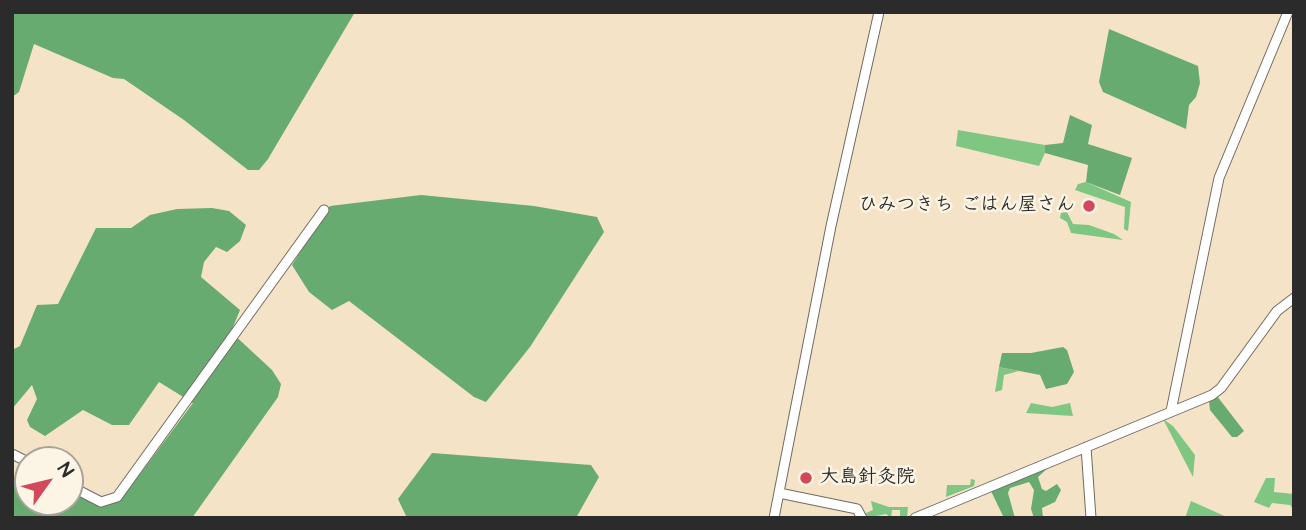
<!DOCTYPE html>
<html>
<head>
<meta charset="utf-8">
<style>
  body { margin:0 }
  #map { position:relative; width:1306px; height:530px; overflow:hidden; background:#f4e3c7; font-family:"Architects Daughter",sans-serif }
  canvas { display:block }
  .frame { position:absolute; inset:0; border:14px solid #2b2b2b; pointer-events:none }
  .north { position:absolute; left:14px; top:446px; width:70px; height:70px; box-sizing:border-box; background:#fcf5e5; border:2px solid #a8a49b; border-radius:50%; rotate:56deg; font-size:19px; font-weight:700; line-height:28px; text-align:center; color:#2b2b2b }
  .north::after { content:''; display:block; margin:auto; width:24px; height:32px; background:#d1495b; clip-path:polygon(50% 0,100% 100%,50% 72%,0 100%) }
</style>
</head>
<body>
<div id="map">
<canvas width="1306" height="530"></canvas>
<div class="frame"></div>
<div class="north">N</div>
</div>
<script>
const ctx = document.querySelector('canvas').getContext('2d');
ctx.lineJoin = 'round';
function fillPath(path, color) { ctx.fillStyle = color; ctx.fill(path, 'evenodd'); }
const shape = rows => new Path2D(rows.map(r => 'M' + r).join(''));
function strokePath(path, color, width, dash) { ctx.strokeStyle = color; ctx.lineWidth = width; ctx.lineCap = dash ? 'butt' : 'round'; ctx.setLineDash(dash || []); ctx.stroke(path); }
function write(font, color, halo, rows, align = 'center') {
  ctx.font = font + ' "Architects Daughter","Klee One",sans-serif'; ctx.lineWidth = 5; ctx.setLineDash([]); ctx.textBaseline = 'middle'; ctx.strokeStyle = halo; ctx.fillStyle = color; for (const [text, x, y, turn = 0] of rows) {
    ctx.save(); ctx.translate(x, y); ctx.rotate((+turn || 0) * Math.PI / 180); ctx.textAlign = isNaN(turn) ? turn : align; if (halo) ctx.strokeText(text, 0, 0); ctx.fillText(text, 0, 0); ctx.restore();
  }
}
fillPath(shape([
  [958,130,1045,145,1045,153,1039,166,956,146],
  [1086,182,1131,202,1128,231,1124,229,1125,207,1075,190,1078,184],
  [1067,212,1073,224,1089,225,1114,234,1123,240,1071,233,1067,222,1060,218,1061,213],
  [999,367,1019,371,1004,375,1002,390,995,392],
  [1031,403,1052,407,1070,403,1073,416,1026,413],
  [1163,419,1173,426,1195,455,1193,477],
  [1266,478,1275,478,1274,492,1294,494,1294,510,1290,505,1272,503,1269,508,1254,502],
  [971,479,975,480,974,486,946,497,947,485,970,485],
  [871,501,889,507,908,507,907,518,900,518,900,510,892,510,891,518,886,514,867,518,866,513,873,510],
  [1191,501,1229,518,1185,518]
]), '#7fc682');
fillPath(shape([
  [12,12,355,12,268,159,259,170,248,170,184,120,124,79,113,78,34,44,19,92,12,97],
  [1109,29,1198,66,1200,83,1196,97,1189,105,1186,129,1103,92,1099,82],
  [1070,115,1092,125,1088,144,1132,158,1120,195,1086,182,1088,165,1045,153,1045,145,1063,143],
  [421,195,534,206,597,217,604,232,530,347,486,402,474,397,349,301,332,310,309,292,292,265,330,206],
  [212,208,229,211,246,225,240,241,227,252,216,247,204,262,201,277,240,310,231,332,272,370,281,384,278,397,192,518,12,518,12,476,28,486,28,502,70,502,70,492,101,507,120,501,193,403,159,382,129,425,112,425,83,410,45,436,30,427,27,420,37,399,32,385,12,409,12,350,20,346,37,305,58,304,96,228,131,228,150,215,177,209],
  [1063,347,1067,350,1074,372,1067,384,1046,389,1040,375,999,367,1002,353,1031,353],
  [1217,396,1244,431,1237,437,1232,437,1210,410,1209,401],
  [432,453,591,465,599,477,576,518,407,518,398,499],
  [1049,467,1038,477,1042,489,1046,491,1057,484,1061,490,1055,502,1042,508,1043,518,1034,518,1031,509,1034,490,1029,482,1010,488,1008,493,1015,518,1004,518,990,489]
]), '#67ab70');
const street = shape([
  [1171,411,1219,178,1288,12],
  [1086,447,1091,518],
  [12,454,28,462],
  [70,486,101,502,117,497,324,210],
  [779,493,857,509,862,518],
  [774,518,831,226,879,12],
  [915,518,1212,395,1221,388,1277,311,1294,298]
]);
strokePath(street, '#716b62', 11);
strokePath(street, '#fff', 9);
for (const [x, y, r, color] of [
  [1089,206,7,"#d1495b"],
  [806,478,7,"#d1495b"]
]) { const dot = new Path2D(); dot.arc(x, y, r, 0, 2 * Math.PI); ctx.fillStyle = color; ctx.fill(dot); strokePath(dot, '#fcf5e5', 2.5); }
write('bold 19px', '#2b2b2b', '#fcf5e5', [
  ["ひみつきち ごはん屋さん",1075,206],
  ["大島針灸院",820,478,"left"]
], 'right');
</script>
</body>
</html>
